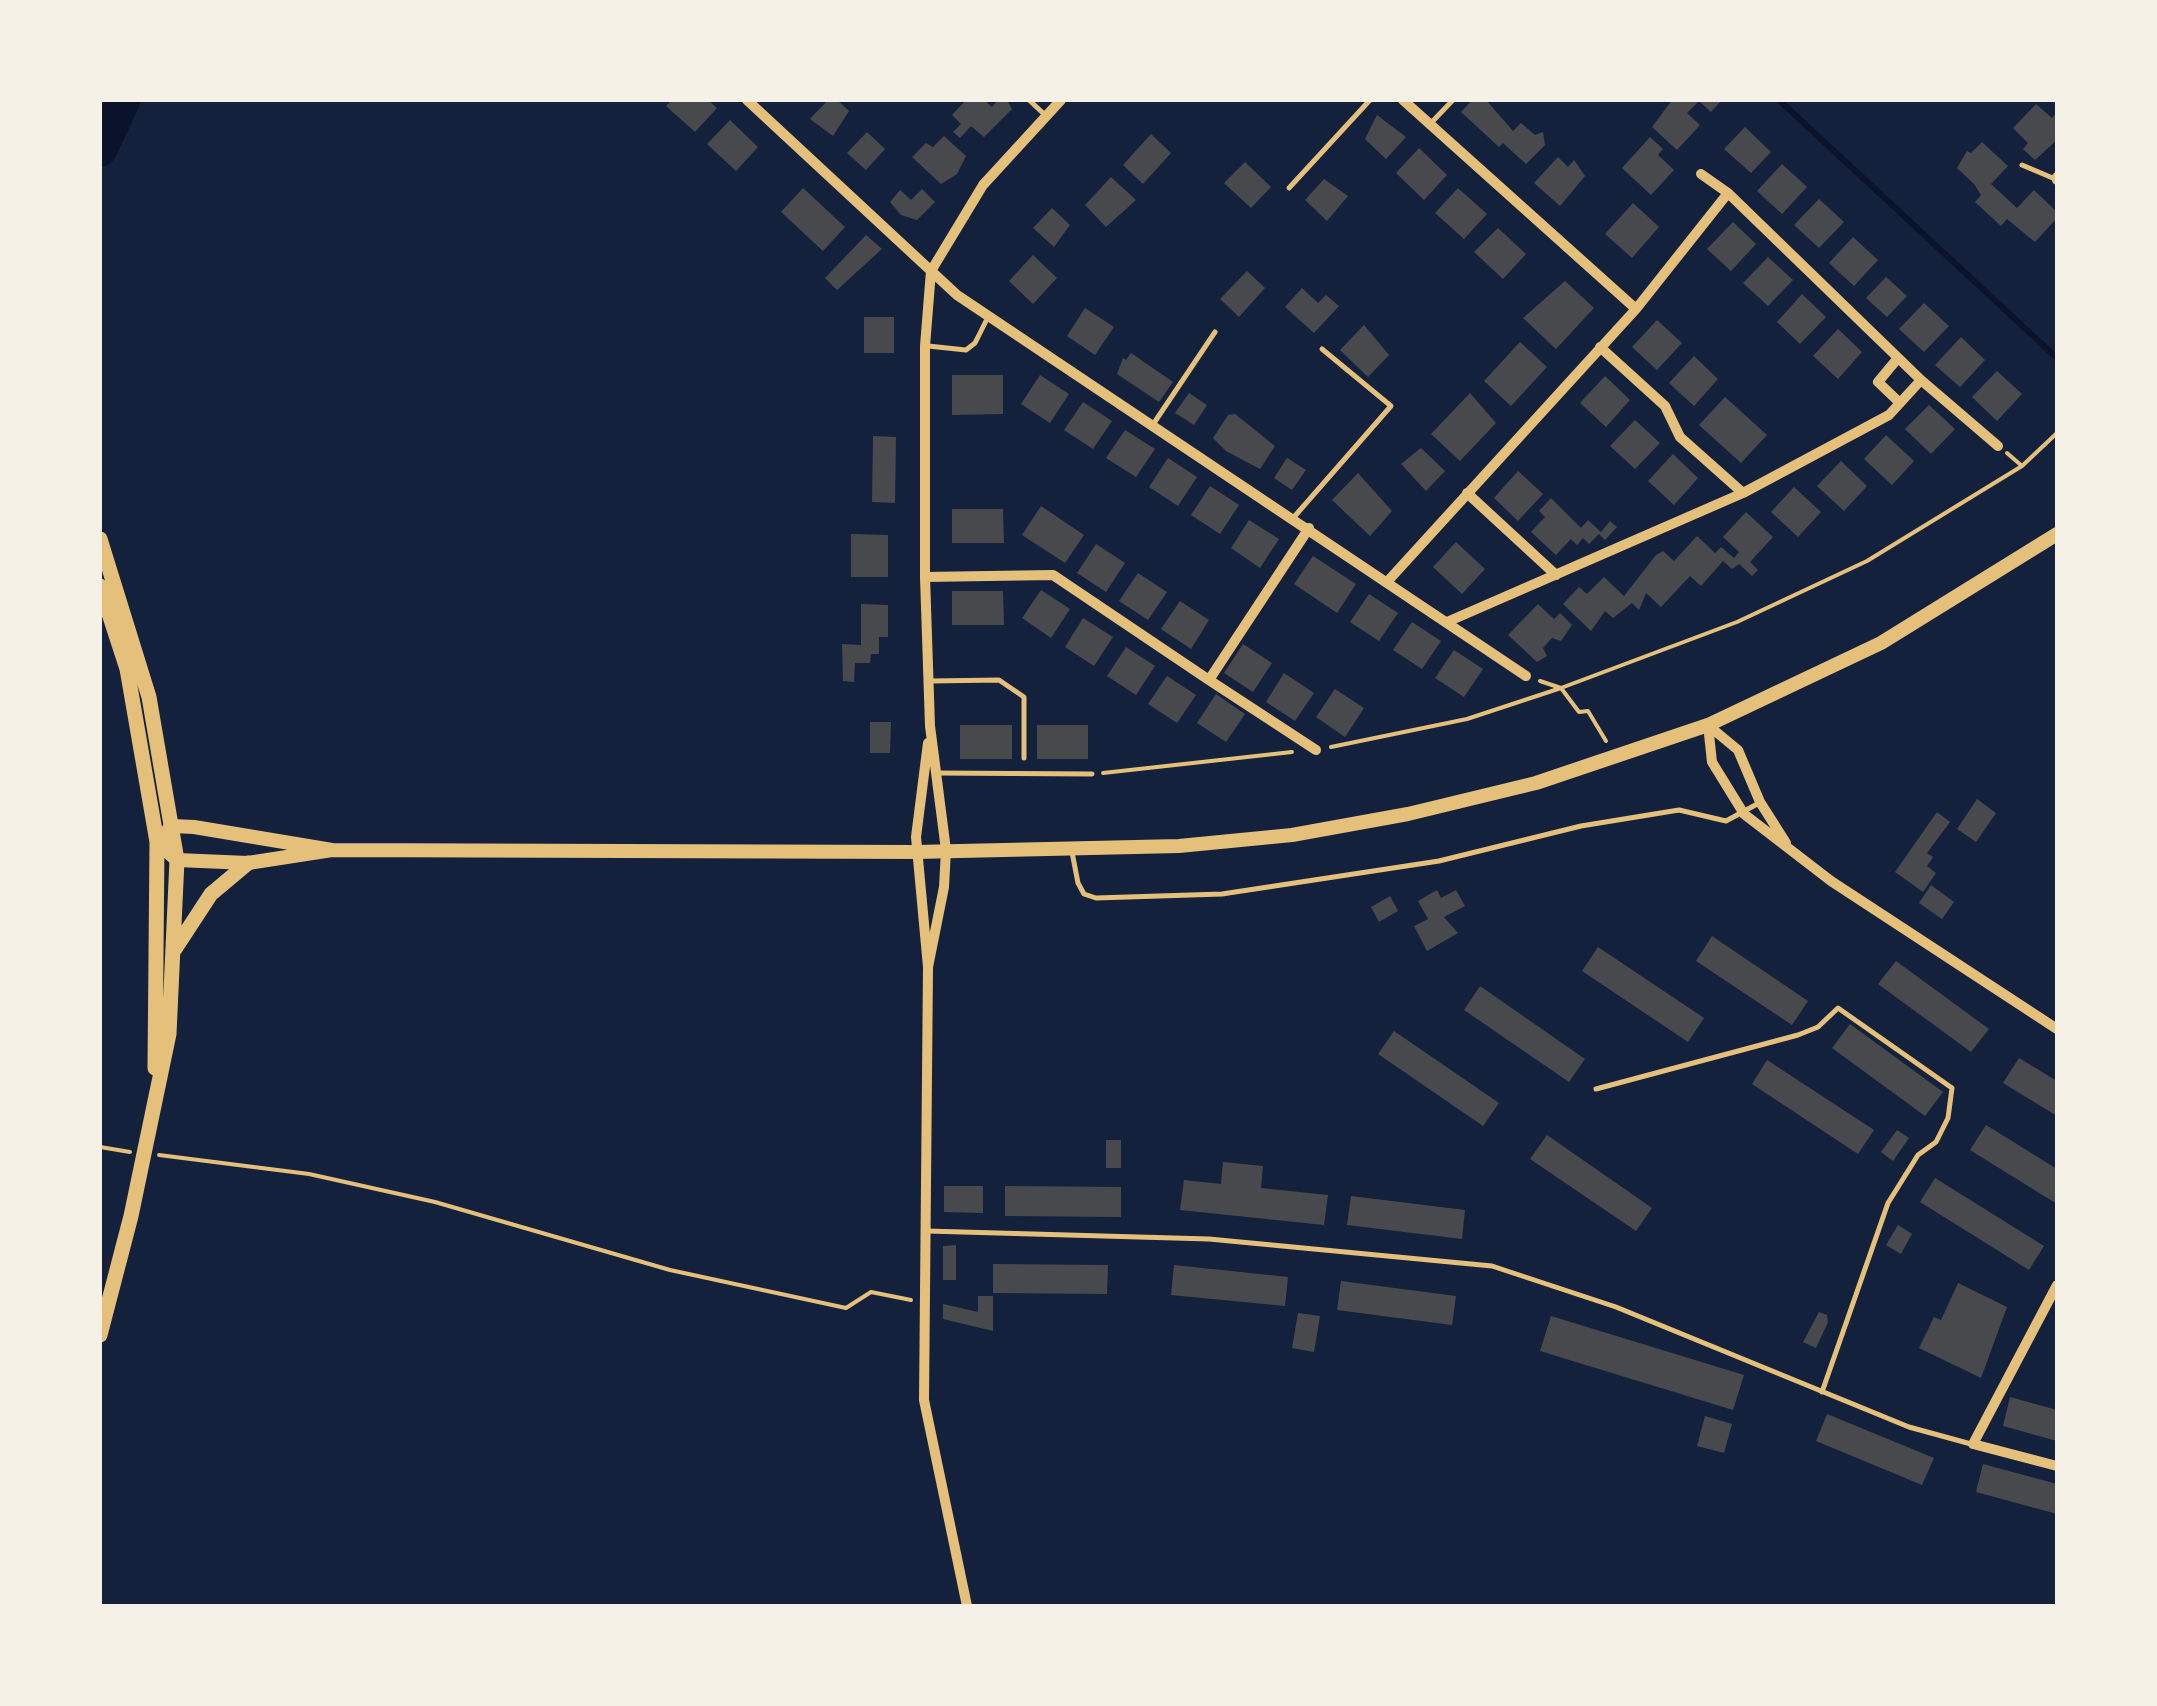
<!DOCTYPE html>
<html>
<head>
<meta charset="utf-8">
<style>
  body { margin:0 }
  #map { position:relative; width:2157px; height:1706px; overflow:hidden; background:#14213d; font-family:Jost,sans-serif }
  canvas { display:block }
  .frame { position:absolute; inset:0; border:102px solid #f6f1e7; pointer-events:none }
</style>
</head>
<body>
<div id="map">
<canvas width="2157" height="1706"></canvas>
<div class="frame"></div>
</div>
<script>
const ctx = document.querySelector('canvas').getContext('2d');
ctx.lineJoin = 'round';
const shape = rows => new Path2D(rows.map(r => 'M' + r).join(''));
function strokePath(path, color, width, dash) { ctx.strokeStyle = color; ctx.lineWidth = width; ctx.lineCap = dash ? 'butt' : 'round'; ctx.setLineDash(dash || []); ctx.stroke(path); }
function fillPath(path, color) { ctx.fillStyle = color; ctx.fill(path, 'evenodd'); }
strokePath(shape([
  [1779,100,2057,358]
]), '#0b132b', 6);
strokePath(shape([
  [100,149,123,100]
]), '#0b132b', 35);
fillPath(shape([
  [672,100,708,100,717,108,695,132,666,106],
  [828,100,837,100,849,111,833,136,810,119],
  [966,100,984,100,992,107,998,100,1007,100,1012,109,984,137,971,126,960,138,953,132,961,124,952,115],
  [1472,100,1486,100,1513,131,1521,123,1535,135,1543,132,1545,145,1526,164,1503,143,1499,147,1461,112],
  [1672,100,1722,100,1711,112,1699,101,1687,113,1700,125,1677,150,1652,127],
  [2036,104,2052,118,2057,112,2057,140,2035,160,2023,149,2028,143,2013,128],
  [1377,115,1406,137,1386,159,1365,139],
  [730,120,758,147,736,171,707,144],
  [1745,127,1771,152,1751,173,1724,149],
  [867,132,885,149,866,170,847,153],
  [1151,134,1171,153,1143,184,1123,165],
  [944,136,966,156,957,174,941,184,912,157,926,143,933,147],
  [1650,137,1663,149,1658,155,1674,170,1651,195,1622,168],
  [1982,142,2008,166,1991,184,2017,208,2034,190,2057,212,2057,218,2035,242,2007,219,2001,226,1975,202,1981,195,1974,184,1957,168,1967,151,1971,153],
  [1419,148,1447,175,1424,200,1396,173],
  [1558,157,1568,167,1574,160,1585,176,1560,206,1534,183],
  [1245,162,1271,187,1251,208,1224,183],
  [1782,164,1807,187,1782,214,1757,191],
  [1111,177,1136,200,1106,227,1085,205],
  [1324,179,1348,196,1327,221,1305,200],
  [803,188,845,227,823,251,781,212],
  [1458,188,1487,214,1464,239,1435,213],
  [922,189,935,202,917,220,901,215,890,202,900,190,911,200],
  [1819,199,1844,222,1819,248,1794,225],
  [1633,203,1659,227,1632,258,1605,234],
  [1052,208,1070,225,1054,247,1033,228],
  [1733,222,1756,244,1731,271,1707,249],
  [1498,228,1526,254,1503,279,1474,252],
  [866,235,882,249,837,290,825,278],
  [1853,237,1878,260,1854,286,1829,263],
  [1033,255,1057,278,1033,304,1009,281],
  [1768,257,1793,280,1768,306,1743,283],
  [1247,271,1265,288,1239,317,1220,299],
  [1886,277,1907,296,1887,317,1866,298],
  [1565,281,1594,308,1556,349,1523,318],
  [1302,288,1318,303,1326,295,1339,306,1314,333,1285,307],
  [1802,294,1826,317,1800,344,1777,322],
  [1924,303,1949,326,1924,352,1899,329],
  [1085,308,1114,327,1095,355,1067,336],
  [864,317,894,317,894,353,864,353],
  [1657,320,1682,343,1657,370,1632,347],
  [1364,325,1389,355,1368,377,1340,350],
  [1838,329,1862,352,1838,379,1813,356],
  [1961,337,1985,360,1960,387,1935,365],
  [1520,342,1547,367,1511,406,1484,381],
  [1131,353,1173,382,1159,402,1117,374,1123,358,1126,360],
  [1694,356,1718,379,1694,406,1669,383],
  [1997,371,2022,394,1997,421,1972,397],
  [952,375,1003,375,1003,414,952,415],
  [1040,375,1069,394,1050,423,1021,404],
  [1605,376,1630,400,1606,427,1580,403],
  [1189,393,1207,405,1194,425,1175,413],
  [1470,393,1496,423,1460,461,1431,434],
  [1725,397,1767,435,1741,463,1699,425],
  [1083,402,1112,421,1093,449,1064,430],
  [1929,405,1955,429,1931,454,1905,429],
  [1235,414,1275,446,1260,469,1226,451,1213,438,1228,415],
  [1635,420,1660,443,1635,469,1610,446],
  [1125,430,1155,449,1136,477,1106,458],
  [1886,435,1914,461,1892,485,1864,459],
  [873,436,896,437,895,503,872,502],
  [1421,448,1445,471,1426,491,1401,464],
  [1673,454,1698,478,1674,505,1648,481],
  [1168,458,1197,477,1178,506,1149,487],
  [1287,458,1306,470,1292,490,1274,478],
  [1841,461,1867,486,1844,511,1817,486],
  [1518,471,1543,494,1518,521,1494,498],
  [1358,473,1392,511,1370,536,1332,500],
  [1210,486,1239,505,1220,534,1191,515],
  [1794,487,1821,512,1798,537,1771,512],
  [1551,498,1581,528,1588,520,1601,532,1610,521,1617,527,1605,540,1599,534,1589,544,1583,538,1577,545,1571,539,1556,555,1531,532,1545,517,1539,511],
  [1041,506,1084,535,1065,563,1022,535],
  [952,509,1003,509,1004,543,952,543],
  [1746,512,1773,537,1750,562,1758,570,1752,576,1739,564,1732,569,1723,561,1701,586,1690,576,1661,607,1646,593,1639,610,1632,603,1613,618,1605,611,1591,631,1563,604,1579,587,1587,594,1604,577,1624,596,1656,555,1663,551,1674,561,1697,536,1715,553,1721,547,1734,558,1739,552,1723,537],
  [1249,520,1279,539,1260,568,1231,548],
  [851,534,888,535,888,577,851,577],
  [1456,542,1485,569,1462,594,1433,567],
  [1096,544,1125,563,1106,592,1077,573],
  [1313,556,1356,584,1337,613,1294,584],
  [1138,573,1167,592,1148,620,1119,601],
  [1041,590,1070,609,1051,638,1022,618],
  [952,591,1003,591,1004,625,952,625],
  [1369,594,1398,613,1379,641,1350,622],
  [1180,601,1209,620,1191,649,1161,629],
  [861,604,888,605,888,637,879,637,879,654,871,654,870,663,855,663,854,682,843,681,842,644,861,645],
  [1538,604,1554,619,1560,613,1572,625,1561,641,1552,638,1543,648,1547,656,1537,662,1508,635],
  [1083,618,1113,637,1094,666,1065,647],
  [1412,622,1441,641,1422,669,1393,650],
  [1243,644,1272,663,1253,692,1224,673],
  [1126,647,1155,666,1136,695,1107,676],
  [1454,650,1483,669,1464,697,1435,678],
  [1284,673,1314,693,1295,721,1266,702],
  [1167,676,1196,695,1177,723,1148,704],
  [1335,689,1364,708,1345,737,1316,717],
  [1216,694,1245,714,1226,742,1197,723],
  [870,722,891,722,890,753,870,753],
  [960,725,1012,725,1012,759,960,759],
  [1037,725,1088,725,1088,759,1037,759],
  [1977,799,1996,813,1976,842,1957,829],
  [1937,812,1950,822,1927,853,1933,857,1927,866,1936,873,1923,892,1895,872],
  [1931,885,1954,902,1942,919,1919,903],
  [1437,890,1441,898,1456,890,1465,906,1444,917,1458,933,1427,951,1414,926,1428,919,1418,901],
  [1390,896,1398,911,1379,922,1371,907],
  [1712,936,1808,1001,1792,1025,1696,961],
  [1598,947,1704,1018,1688,1042,1582,971],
  [1896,961,1989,1029,1971,1052,1878,984],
  [1480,986,1585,1059,1569,1082,1464,1010],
  [1850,1024,1943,1092,1925,1116,1832,1048],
  [1394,1031,1499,1103,1483,1126,1378,1054],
  [2019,1058,2057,1081,2057,1116,2003,1083],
  [1767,1060,1874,1130,1858,1154,1752,1084],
  [1986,1125,2057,1169,2057,1204,1970,1150],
  [1897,1130,1909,1138,1893,1161,1881,1152],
  [1547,1135,1652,1208,1636,1231,1530,1159],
  [1106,1140,1121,1140,1121,1168,1106,1168],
  [1223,1162,1263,1166,1261,1188,1328,1195,1324,1225,1180,1210,1184,1180,1221,1184],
  [1935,1178,2044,1246,2029,1270,1920,1202],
  [944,1186,983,1186,983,1213,944,1212],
  [1005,1186,1121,1187,1121,1217,1005,1216],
  [1351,1196,1465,1210,1462,1239,1347,1225],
  [1898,1225,1912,1234,1901,1254,1886,1245],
  [956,1245,956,1280,943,1280,943,1246],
  [993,1264,1108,1265,1107,1294,993,1293],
  [1174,1265,1288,1277,1285,1306,1171,1295],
  [1341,1281,1456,1296,1452,1325,1337,1310],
  [1958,1283,2007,1307,1981,1378,1919,1348,1934,1317,1941,1320],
  [978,1296,993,1296,993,1331,943,1319,943,1304,978,1312],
  [1819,1312,1827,1315,1828,1322,1816,1348,1803,1342],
  [1298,1313,1320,1316,1314,1352,1292,1348],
  [1551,1316,1744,1375,1733,1410,1540,1351],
  [2010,1397,2057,1410,2057,1441,2003,1426],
  [1827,1414,1934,1458,1922,1485,1816,1441],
  [1705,1416,1732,1424,1724,1453,1697,1446],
  [1983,1464,2057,1484,2057,1514,1976,1492]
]), '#48494c');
strokePath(shape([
  [2007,453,2022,466],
  [1606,741,1588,711,1579,712,1561,688,1737,622,1867,561,2022,466,2057,433],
  [1331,747,1467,719,1561,688,1540,681],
  [1103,773,1292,752],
  [100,1147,130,1152],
  [159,1155,309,1174,435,1202,670,1270,846,1308,871,1292,911,1300]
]), '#e5c07b', 4);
strokePath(shape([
  [1029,100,1044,114],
  [1430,124,1453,100],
  [2022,165,2055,179],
  [1289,188,1370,100],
  [928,346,966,350,975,343,988,317],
  [1154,423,1215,332],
  [1294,517,1391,406,1322,349],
  [931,681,999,680,1024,697,1024,758],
  [936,773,1092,774],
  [1072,852,1078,883,1084,894,1096,898,1222,894,1439,861,1581,826,1679,810,1726,821,1759,803],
  [1596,1089,1798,1035,1818,1027,1838,1008,1952,1088,1948,1118,1936,1142,1918,1155,1888,1203,1822,1392],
  [927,1231,1209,1239,1492,1266,1616,1307,1909,1427,1971,1444]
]), '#e5c07b', 5);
strokePath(shape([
  [747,100,957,295,1526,676],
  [1403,100,1636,309],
  [2057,177,2057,180],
  [1600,347,1665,406,1680,437,1743,493],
  [1898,358,1878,382,1900,403],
  [1921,380,1998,446],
  [1467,493,1556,575],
  [925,577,1053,575,1209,680,1309,528],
  [1387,582,1636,309,1728,193],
  [1447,622,1743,493,1889,415,1921,380,1728,193,1701,174],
  [1209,680,1316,750],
  [1708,725,1712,762,1744,814,1831,881,2057,1029],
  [1709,726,1738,750,1760,802,1786,843],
  [928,743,916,837,928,967,924,1400,967,1606],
  [928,967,944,887,946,850,930,726,925,577,925,346,931,271,983,185,1061,100],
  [2057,1285,1973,1444,2057,1466]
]), '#e5c07b', 10);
strokePath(shape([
  [332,850,194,827,172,826,157,842,177,860,248,863,332,850,916,852,1179,846,1292,835,1408,814,1536,783,1708,725,1881,643,2057,534]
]), '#e5c07b', 14);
strokePath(shape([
  [100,539,149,697,177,860,169,1034,131,1216,100,1335],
  [100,586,127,669,157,842,155,1068],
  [175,949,211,894,248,863]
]), '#e5c07b', 15);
</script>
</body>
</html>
